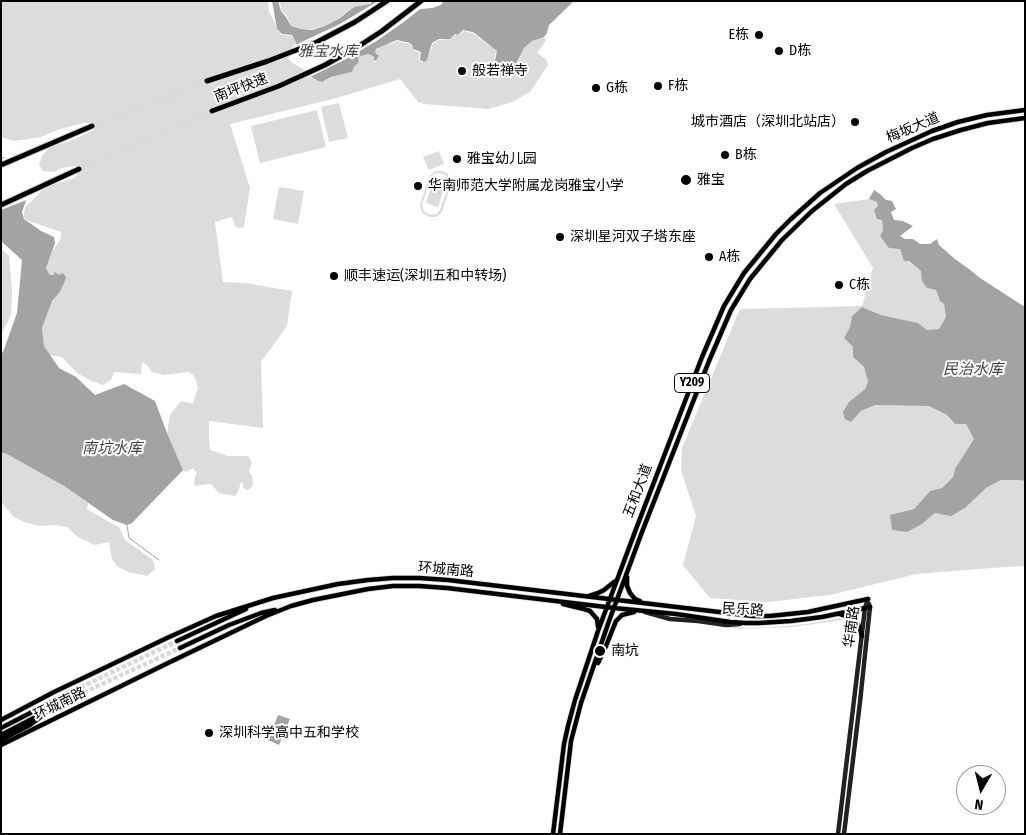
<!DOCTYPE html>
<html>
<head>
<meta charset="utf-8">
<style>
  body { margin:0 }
  #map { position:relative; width:1026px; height:835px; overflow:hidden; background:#fff; font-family:"Fira Sans Condensed",sans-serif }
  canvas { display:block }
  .frame { position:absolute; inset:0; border:2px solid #000; pointer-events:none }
  .north { position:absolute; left:956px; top:765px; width:50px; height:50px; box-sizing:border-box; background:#fff; border:1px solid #999; border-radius:50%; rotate:188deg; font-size:14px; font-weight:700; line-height:20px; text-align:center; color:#000 }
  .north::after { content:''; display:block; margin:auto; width:18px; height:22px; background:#000; clip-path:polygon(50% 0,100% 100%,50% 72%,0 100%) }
</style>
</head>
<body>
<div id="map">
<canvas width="1026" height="835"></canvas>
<div class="frame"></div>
<div class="north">N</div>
</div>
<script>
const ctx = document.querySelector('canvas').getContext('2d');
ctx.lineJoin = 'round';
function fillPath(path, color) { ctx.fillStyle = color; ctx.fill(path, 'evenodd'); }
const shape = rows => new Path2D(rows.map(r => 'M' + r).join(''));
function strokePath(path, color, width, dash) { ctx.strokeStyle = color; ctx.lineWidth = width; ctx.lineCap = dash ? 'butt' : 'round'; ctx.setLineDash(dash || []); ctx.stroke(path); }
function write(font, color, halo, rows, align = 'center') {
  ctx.font = font + ' "Fira Sans Condensed","Noto Sans SC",sans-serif'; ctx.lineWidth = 4; ctx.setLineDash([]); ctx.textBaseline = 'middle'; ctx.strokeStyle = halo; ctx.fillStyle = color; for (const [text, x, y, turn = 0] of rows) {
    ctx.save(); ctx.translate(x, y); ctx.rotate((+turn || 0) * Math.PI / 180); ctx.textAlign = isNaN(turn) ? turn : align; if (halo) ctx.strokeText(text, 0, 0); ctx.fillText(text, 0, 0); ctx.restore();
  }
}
fillPath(shape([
  [1,1,268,1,269,12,275,23,277,29,281,35,292,36,296,42,295,48,308,76,318,81,322,82,332,77,352,72,354,67,359,62,358,58,361,56,369,54,374,58,374,62,376,62,379,56,375,51,376,50,385,45,393,43,397,41,404,43,408,43,411,45,413,50,420,53,419,61,424,62,427,60,433,44,439,40,450,39,455,35,459,35,464,31,472,33,497,51,495,54,494,66,491,74,494,77,497,78,499,76,507,78,511,76,524,48,532,41,540,38,544,37,546,40,543,45,537,53,546,59,548,65,530,92,512,102,489,109,424,104,418,102,400,79,333,99,230,124,250,188,244,227,239,228,235,226,232,217,215,222,223,282,245,283,292,291,287,326,261,362,263,428,209,421,209,438,210,450,228,456,248,456,252,463,249,471,252,476,253,485,250,489,246,490,243,487,243,483,241,482,238,492,235,496,219,493,211,484,208,484,195,486,194,483,195,476,197,473,193,468,186,472,183,470,167,433,170,415,180,402,182,401,193,404,198,387,194,376,189,372,164,375,152,372,147,365,142,362,141,374,114,372,111,380,103,385,91,381,77,373,62,357,50,355,44,346,42,328,52,301,60,292,60,275,50,275,46,267,52,252,61,238,61,232,29,221,24,218,24,212,26,207,45,187,75,178,79,170,76,166,62,168,54,172,43,171,39,165,42,156,50,147,70,141,94,130,93,123,84,123,60,129,41,137,14,141,1,137],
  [279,1,373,1,369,4,354,7,347,11,339,18,325,26,312,29,301,29,291,26,287,16,282,11],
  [339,103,348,138,329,142,321,107],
  [317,110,326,147,260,163,251,126],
  [439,151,444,164,429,170,423,157],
  [435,171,441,171,447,173,450,178,451,184,442,212,436,217,430,217,422,213,420,205,429,177],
  [436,173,441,173,445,175,448,179,449,184,440,210,437,214,430,215,424,211,422,205,430,180,432,176],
  [433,181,445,185,438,207,426,203],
  [279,187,304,191,298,224,273,219],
  [869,199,877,202,878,206,874,210,882,220,883,231,900,249,908,261,921,271,927,288,936,290,940,301,944,304,946,317,939,329,927,330,918,323,881,315,862,307,852,316,850,327,844,338,853,347,853,357,864,367,868,382,865,389,849,402,851,421,861,411,875,405,929,406,947,415,955,424,966,424,975,439,955,469,953,477,942,488,930,491,914,509,908,510,922,524,935,513,965,508,986,488,1001,480,1018,480,1025,481,1025,566,991,568,916,574,830,595,768,602,710,598,683,565,696,516,681,470,682,448,740,309,862,306,873,268,834,204],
  [1,249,9,256,12,290,11,315,1,335],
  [1,453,5,453,64,486,88,503,87,509,109,522,119,527,125,540,153,560,155,569,147,576,129,572,118,567,112,559,109,542,95,545,78,537,67,527,54,525,39,526,24,522,14,517,1,502],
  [841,618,842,620,822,623,792,627,742,629,722,627,722,626,747,628,774,627,806,624]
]), '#dcdcdc');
fillPath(shape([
  [272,1,278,1,281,11,286,17,291,26,301,29,312,30,325,26,340,18,347,12,354,7,370,4,374,1,406,1,412,9,421,9,432,8,441,5,444,1,574,1,549,25,547,33,544,37,532,41,524,48,516,64,513,73,511,76,507,77,499,76,497,77,492,75,497,51,473,32,463,30,458,35,455,34,450,39,439,39,432,43,427,60,424,62,420,60,421,52,413,49,412,45,408,42,405,42,397,40,376,49,375,52,379,56,376,61,374,60,374,57,369,54,361,56,358,58,359,62,354,67,352,72,331,77,322,82,318,81,308,75,296,48,296,42,292,35,282,34,277,29],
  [1,157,9,158,19,186,27,198,22,212,24,219,41,231,54,237,55,243,46,268,50,275,53,275,55,272,59,275,62,273,64,274,66,278,60,292,52,301,42,328,44,346,59,368,76,377,95,395,124,384,155,401,167,433,183,470,132,523,127,525,113,520,64,486,5,453,1,453,1,354,3,352,17,313,22,260,1,241],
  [874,190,880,194,886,200,892,201,896,209,891,212,894,220,903,221,913,226,900,236,905,239,913,239,920,244,930,244,937,239,939,245,955,259,969,269,980,278,1025,307,1025,481,1018,480,1001,480,986,488,965,508,951,516,935,513,922,524,907,532,892,530,890,515,914,509,930,491,942,488,953,477,955,469,974,439,966,424,955,424,947,415,929,406,875,405,861,411,851,422,845,419,843,412,849,402,865,389,868,382,864,367,853,357,853,347,844,338,850,327,852,316,862,307,881,315,918,323,927,330,939,329,946,317,944,304,940,301,936,290,927,288,922,281,921,271,909,261,904,261,900,249,889,248,880,236,883,231,882,220,877,219,874,210,878,206,877,202,869,199],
  [278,715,290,719,279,745,268,740]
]), '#a3a3a3');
fillPath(shape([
  [378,1,409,1,414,7,424,6,405,21,378,40,348,58,308,78,306,76,306,72,302,68,294,64,289,60,288,54,293,46,340,24],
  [10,156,22,162,21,185,29,197,29,199,1,210,1,159]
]), '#fff');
strokePath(shape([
  [127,525,129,538,159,560]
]), '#a3a3a3', 1);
strokePath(shape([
  [75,690,177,641],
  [78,695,180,648]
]), '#d9d9d9', 4.5, [4.5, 2]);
strokePath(shape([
  [92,126,207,81],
  [79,169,212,111]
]), '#d9d9d9', 5, [5, 2.5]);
const primary = shape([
  [627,577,627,586,630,593,635,599,640,601],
  [589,596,598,593,604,590,614,582],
  [563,604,584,609,590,611,597,619,598,627],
  [840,614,849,617,856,621,859,626,862,636],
  [177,641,246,609],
  [180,648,229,625,261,613,275,610],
  [598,663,606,646,616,621,622,615,634,612],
  [1,720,54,692,167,638,216,616,273,598,338,584,368,580,393,578,419,578,448,580,753,616,770,616,808,612,868,599],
  [1,728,75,690],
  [1,735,78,695],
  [1,740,30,725,43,715],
  [1,745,168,663,266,616,291,606,313,600,368,589,393,586,419,586,447,588,614,608,676,614,730,622,746,623,759,623,791,621,822,617,870,607],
  [553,834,564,744,568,726,575,700,598,631,636,529,702,357,724,306,744,273,776,234,791,219,820,193,857,168,886,152,932,131,958,122,987,115,1025,110],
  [560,834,571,741,581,703,609,621,642,532,709,361,731,310,750,279,782,240,812,211,846,184,867,171,912,148,933,139,961,130,988,123,1025,118]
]);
const trunk = shape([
  [207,81,268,61,317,42,355,22,387,1],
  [212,111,279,86,325,65,359,46,382,31,421,1],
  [1,165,92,126],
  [1,205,79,169]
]);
strokePath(primary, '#dbdbdb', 6);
strokePath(trunk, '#dbdbdb', 7);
strokePath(shape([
  [645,612,670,619,698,621,726,625,740,624],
  [838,834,865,608,868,599],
  [844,834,860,702,870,607,869,604]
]), '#222', 4.5);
strokePath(primary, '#000', 4.5);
strokePath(trunk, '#000', 5);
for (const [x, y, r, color] of [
  [759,35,5,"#000"],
  [779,51,5,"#000"],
  [462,71,5,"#000"],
  [658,86,5,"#000"],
  [596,88,5,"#000"],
  [855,122,5,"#000"],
  [725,155,5,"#000"],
  [457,159,5,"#000"],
  [686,180,6,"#000"],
  [418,186,5,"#000"],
  [560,237,5,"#000"],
  [709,257,5,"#000"],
  [334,276,5,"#000"],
  [839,285,5,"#000"],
  [600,651,6,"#000"],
  [209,733,5,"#000"]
]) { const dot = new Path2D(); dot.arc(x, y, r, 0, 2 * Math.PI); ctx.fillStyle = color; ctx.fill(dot); strokePath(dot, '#fff', 2); }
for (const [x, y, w] of [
  [692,383,35]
]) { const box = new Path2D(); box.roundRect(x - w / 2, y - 9.5, w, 19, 4); ctx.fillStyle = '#fff'; ctx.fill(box); strokePath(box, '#000', 1); }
write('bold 12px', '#000', null, [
  ["Y209",692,383]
]);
write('14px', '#000', '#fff', [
  ["E栋",749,35,"right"],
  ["D栋",789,51],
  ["般若禅寺",472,71],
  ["F栋",668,86],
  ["G栋",606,88],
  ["城市酒店（深圳北站店）",845,122,"right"],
  ["B栋",735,155],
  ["雅宝幼儿园",467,159],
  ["雅宝",697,180],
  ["华南师范大学附属龙岗雅宝小学",428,186],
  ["深圳星河双子塔东座",570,237],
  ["A栋",719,257],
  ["顺丰速运(深圳五和中转场)",344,276],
  ["C栋",849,285],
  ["南坑",611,651],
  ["深圳科学高中五和学校",219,733]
], 'left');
write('14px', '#000', '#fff', [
  ["南坪快速",241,88,-21],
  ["梅坂大道",913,128,-23],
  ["五和大道",638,491,-69],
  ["环城南路",446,570,5],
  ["民乐路",743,610,3],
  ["华南路",852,627,-82],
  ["环城南路",60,704,-26]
]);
write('italic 15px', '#444', '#fff', [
  ["雅宝水库",328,52],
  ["民治水库",973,370],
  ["南坑水库",112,449]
]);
</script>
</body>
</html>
